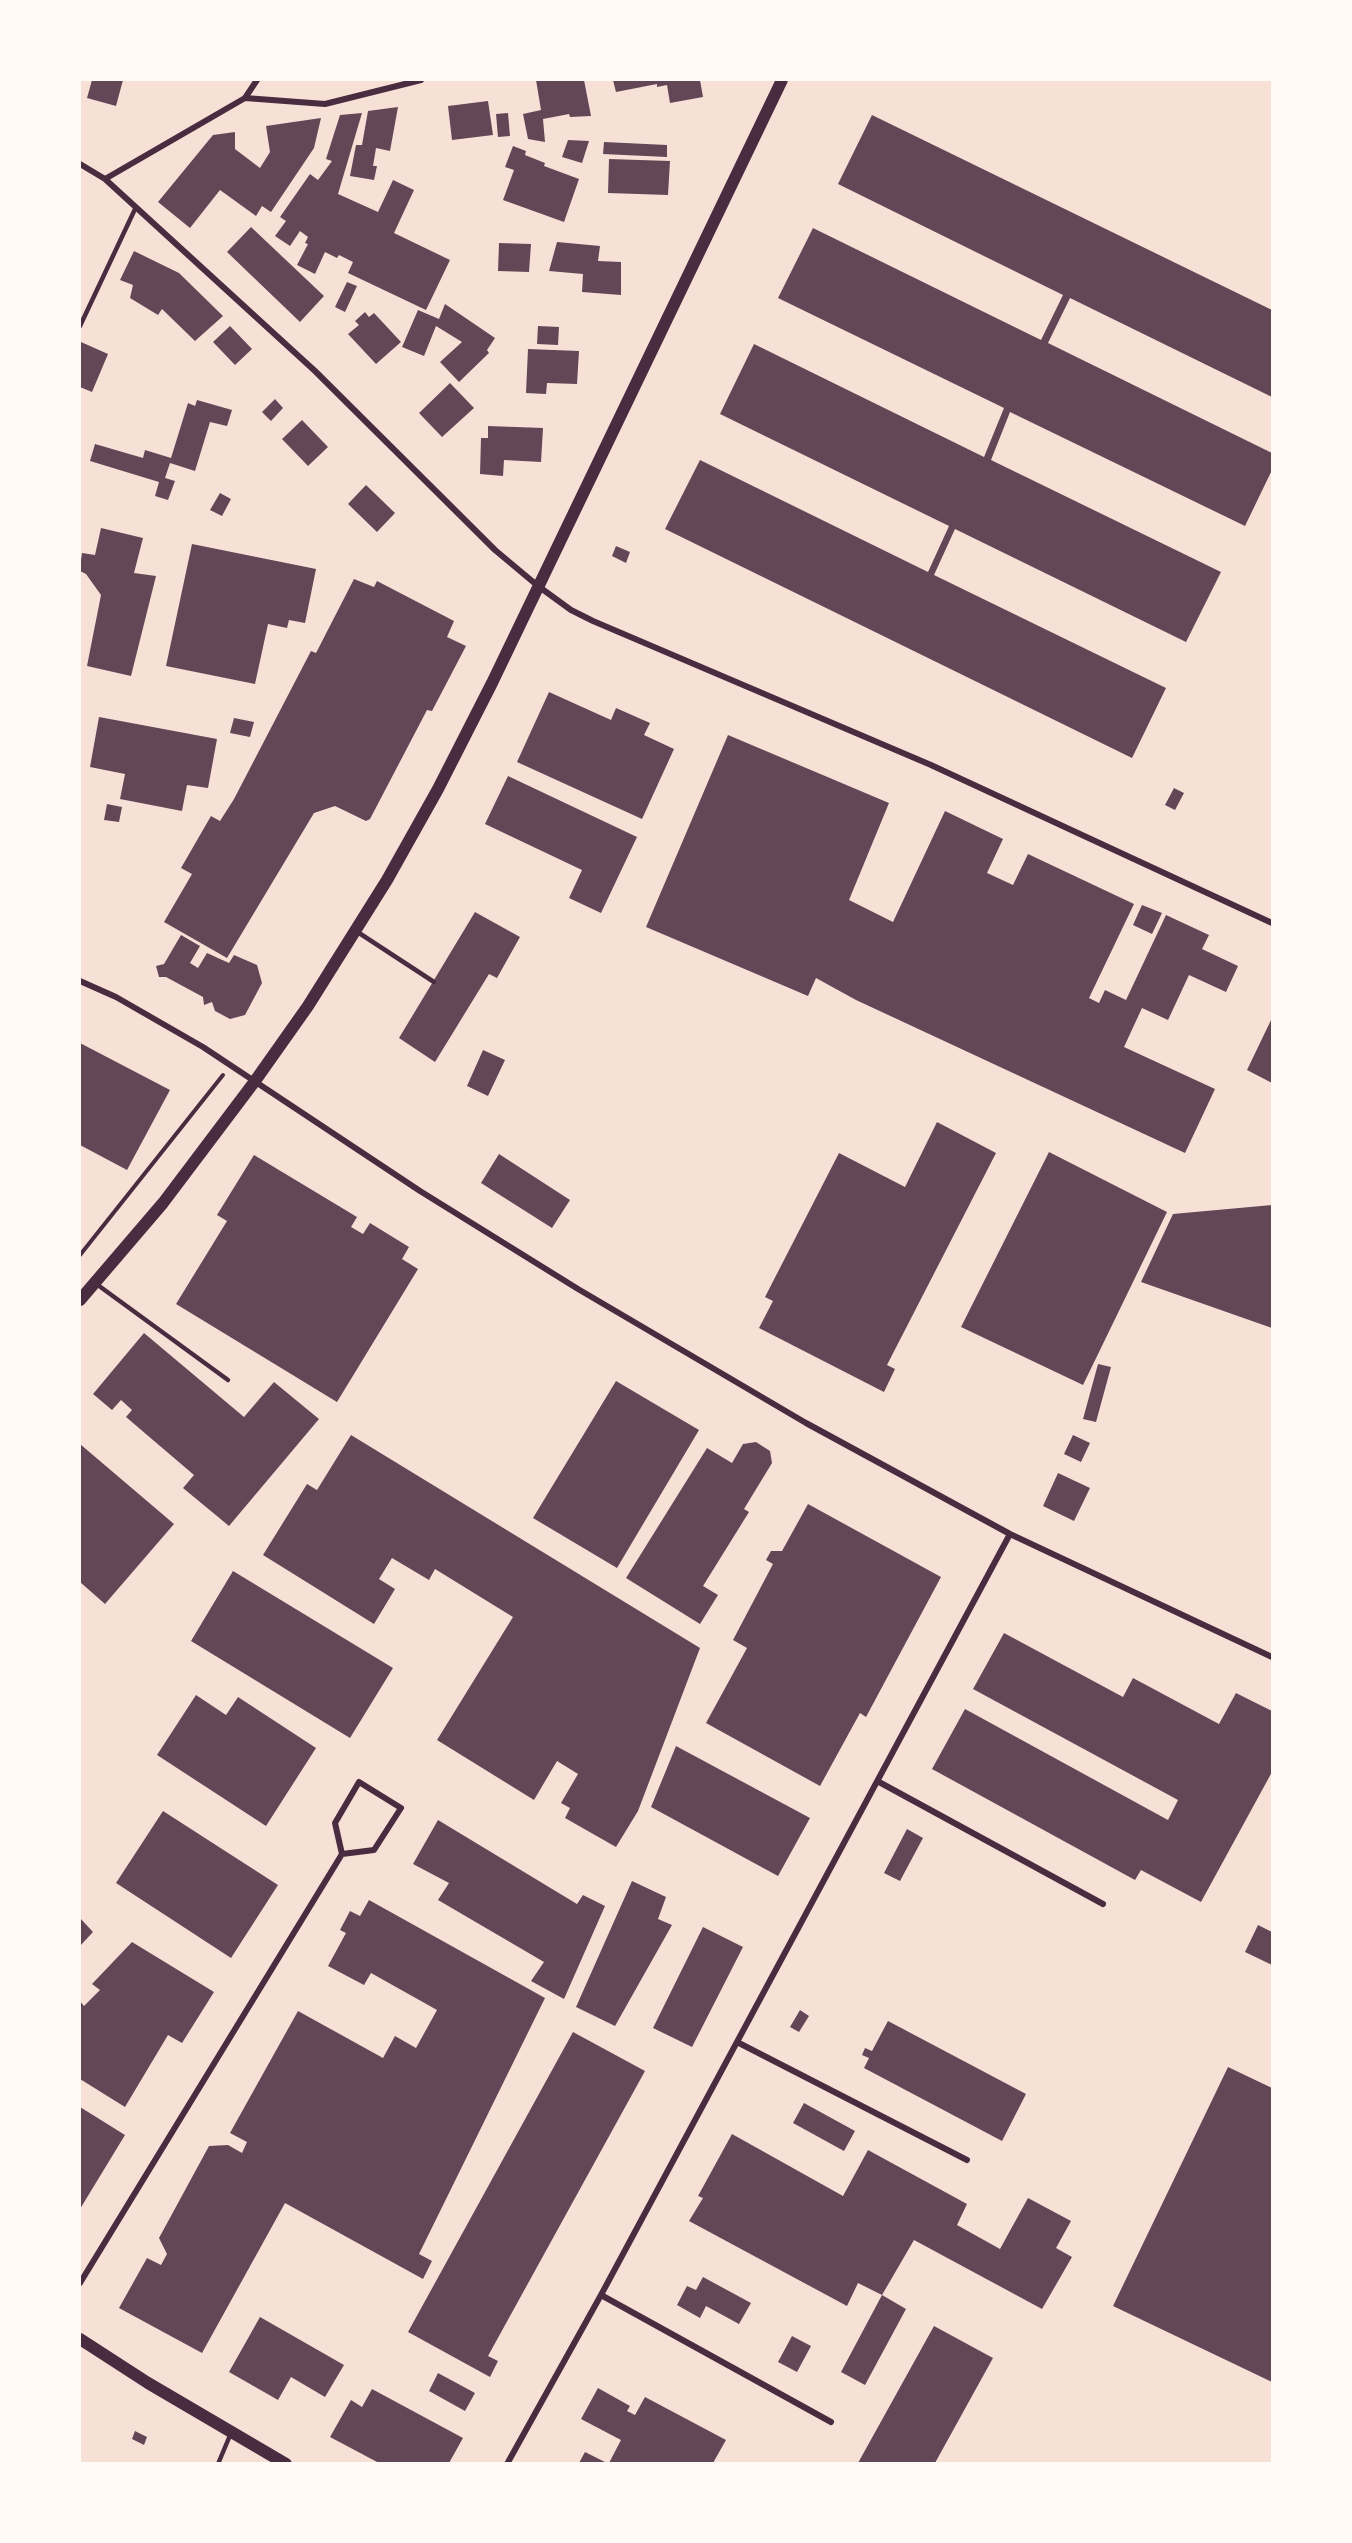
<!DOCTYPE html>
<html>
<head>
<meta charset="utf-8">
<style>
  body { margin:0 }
  #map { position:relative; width:1352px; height:2543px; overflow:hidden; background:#f7e1d7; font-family:Helvetica,sans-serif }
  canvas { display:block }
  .frame { position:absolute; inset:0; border:81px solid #fffaf5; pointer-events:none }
</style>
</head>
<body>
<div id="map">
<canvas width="1352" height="2543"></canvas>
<div class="frame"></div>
</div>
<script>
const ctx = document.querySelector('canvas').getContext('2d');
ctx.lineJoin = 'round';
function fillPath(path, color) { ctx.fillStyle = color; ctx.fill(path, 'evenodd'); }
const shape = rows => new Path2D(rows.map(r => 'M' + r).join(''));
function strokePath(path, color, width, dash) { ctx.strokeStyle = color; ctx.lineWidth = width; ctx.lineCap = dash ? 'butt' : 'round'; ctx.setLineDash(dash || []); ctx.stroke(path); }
fillPath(shape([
  [92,80,123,80,116,106,87,98],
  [536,80,584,80,591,116,570,117,569,114,543,119,545,142,528,139,523,114,541,110],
  [613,80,700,80,703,97,670,103,667,85,657,87,657,84,616,92],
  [488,101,493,135,452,140,448,106],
  [398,107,390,151,376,148,373,166,377,166,374,180,350,176,356,145,362,145,368,111],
  [362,113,338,194,378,212,393,180,414,190,394,233,450,260,426,310,348,273,353,262,339,255,337,258,325,252,315,274,297,265,308,244,305,243,308,237,300,231,290,246,275,236,286,221,280,217,310,174,318,180,332,161,326,159,340,115],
  [508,113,510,136,498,137,496,114],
  [872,115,1272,310,1272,397,1070,298,1048,343,1272,453,1272,470,1245,526,1010,412,991,460,1221,572,1186,642,955,529,934,575,1166,688,1132,758,665,529,700,460,928,572,949,526,720,414,754,344,984,457,1004,408,778,298,813,228,1041,340,1063,295,838,184],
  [321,118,314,148,271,212,262,206,256,216,220,190,190,228,158,202,213,135,235,132,235,149,260,168,270,152,266,126],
  [568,140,589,141,582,163,562,157],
  [604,142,667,145,667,157,603,154],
  [513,146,526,151,525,155,545,163,544,166,579,179,564,222,503,200,514,170,505,167],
  [609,159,670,161,668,195,608,193],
  [251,227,324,296,300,322,227,252],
  [557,242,600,246,598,261,621,262,621,295,582,292,583,274,549,271],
  [499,243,531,244,529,272,498,271],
  [134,251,179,273,223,316,195,341,162,309,158,315,130,298,133,285,120,280],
  [347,282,357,286,345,312,335,307],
  [445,304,495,338,487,350,489,353,459,382,440,362,462,342,436,326,424,356,402,347,418,310,439,319],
  [365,312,369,317,374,313,401,342,376,364,348,334,359,325,355,321],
  [230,326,252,349,235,365,213,342],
  [538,326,559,327,558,345,537,344],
  [81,342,108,354,92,392,80,387],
  [528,349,579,351,577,384,547,383,546,394,526,393],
  [450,383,474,408,442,437,419,413],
  [275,399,283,408,271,421,262,412],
  [197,400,232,410,227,426,210,422,195,471,170,463,165,478,175,481,168,500,155,496,159,482,90,461,95,444,143,458,145,450,171,458,188,403,195,406],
  [302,420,328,447,308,466,282,439],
  [488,426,543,428,541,462,504,460,503,476,480,474,481,438,488,438],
  [366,485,395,513,377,532,348,504],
  [220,493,231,499,222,516,210,510],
  [101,528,143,538,134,573,156,576,131,676,87,666,101,595,86,574,80,571,80,567,82,553,95,555],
  [192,544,316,569,305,623,289,620,287,628,268,624,255,684,166,666],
  [616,546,630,552,626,563,612,556],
  [354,579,374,587,377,581,454,621,447,637,466,646,432,711,427,710,370,819,366,821,335,806,314,813,227,958,164,922,192,874,181,868,211,816,220,821,234,799,311,651,316,653],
  [549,692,611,720,616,708,650,723,644,735,674,749,642,819,517,762],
  [99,717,217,739,208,788,187,785,182,811,120,799,125,774,90,767],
  [234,718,254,722,250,737,230,733],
  [728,735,889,803,849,900,893,922,945,811,1003,839,987,873,1013,885,1028,854,1134,904,1089,998,1099,1003,1105,990,1126,1000,1166,915,1209,935,1202,949,1238,966,1226,992,1189,975,1168,1020,1142,1008,1124,1047,1215,1089,1185,1153,856,1000,816,978,808,996,646,927],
  [508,776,637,837,601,913,569,898,582,870,485,824],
  [1174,788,1184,793,1175,810,1165,805],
  [107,804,122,807,119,822,104,820],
  [1142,905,1162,913,1152,934,1133,925],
  [475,912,520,937,497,978,489,974,435,1062,399,1038],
  [181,935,200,946,190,963,198,968,207,953,229,963,234,955,257,965,262,983,245,1015,230,1019,215,1011,212,1002,204,1005,203,997,166,977,159,977,156,966,164,964],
  [1272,1018,1272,1083,1247,1070],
  [80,1043,170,1090,127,1170,80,1145],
  [483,1050,505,1060,488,1096,467,1086],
  [937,1122,996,1153,887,1365,895,1369,884,1392,759,1328,773,1301,765,1297,839,1153,905,1187],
  [1049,1152,1167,1212,1083,1385,961,1327],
  [499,1154,570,1200,552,1228,481,1183],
  [254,1155,357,1217,351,1227,363,1234,370,1223,409,1247,402,1259,418,1269,337,1402,176,1304,227,1221,217,1215],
  [1272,1205,1272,1328,1141,1282,1173,1214],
  [144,1333,244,1417,274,1382,319,1419,229,1526,183,1488,194,1475,126,1417,132,1410,121,1400,112,1410,93,1394],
  [1098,1364,1111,1367,1096,1422,1083,1419],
  [616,1381,699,1430,617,1568,533,1518],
  [351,1435,700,1648,638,1811,616,1847,565,1818,570,1808,561,1803,578,1774,557,1761,534,1800,437,1740,513,1617,435,1569,429,1580,392,1558,379,1579,395,1589,374,1624,263,1555,307,1484,317,1490],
  [1073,1435,1090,1443,1081,1462,1064,1454],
  [756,1442,770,1451,772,1463,744,1509,749,1512,703,1586,718,1595,700,1624,626,1578,707,1448,732,1463,743,1444],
  [80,1444,174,1524,105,1604,80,1582],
  [1058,1473,1090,1488,1074,1521,1043,1506],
  [808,1504,941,1577,866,1717,860,1713,820,1786,706,1723,747,1648,733,1640,773,1564,766,1560,771,1551,782,1551],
  [233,1571,393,1668,350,1738,191,1641],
  [1004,1633,1123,1697,1133,1678,1219,1724,1236,1693,1272,1711,1272,1772,1201,1902,1141,1870,1135,1880,932,1769,965,1709,1168,1820,1178,1800,973,1689],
  [196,1695,226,1715,238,1697,316,1748,266,1826,157,1755],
  [676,1746,810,1818,778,1876,651,1807],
  [163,1811,278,1885,231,1958,116,1883],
  [438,1820,577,1904,583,1895,605,1906,564,1999,531,1981,544,1962,438,1900,449,1883,413,1864],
  [907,1829,923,1838,900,1881,884,1873],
  [632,1881,666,1897,658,1919,672,1925,615,2026,576,2007],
  [369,1900,545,1998,419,2254,432,2261,423,2279,285,2203,202,2353,119,2308,147,2258,161,2265,167,2254,159,2238,209,2146,228,2145,242,2153,247,2142,230,2133,298,2011,383,2058,395,2036,416,2048,437,2010,371,1973,364,1985,328,1966,346,1933,340,1930,350,1911,360,1916],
  [80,1918,93,1932,80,1946],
  [1258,1925,1272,1932,1272,1965,1245,1952],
  [703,1927,743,1947,692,2047,653,2028],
  [132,1942,214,1992,182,2043,168,2035,125,2107,80,2079,80,2001,84,2006,100,1990,92,1984],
  [800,2010,809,2016,799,2032,790,2027],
  [888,2021,1026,2094,1002,2141,864,2068,869,2058,862,2055,865,2048,872,2051],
  [573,2032,645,2071,488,2356,498,2361,490,2377,408,2332],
  [1228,2067,1272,2088,1272,2382,1113,2306],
  [804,2103,855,2131,844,2151,793,2123],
  [80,2107,125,2135,80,2209],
  [732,2134,843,2196,868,2150,967,2204,957,2225,1000,2249,1028,2198,1071,2221,1056,2248,1072,2257,1042,2309,914,2240,882,2295,858,2283,847,2306,689,2221,703,2198,698,2196],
  [703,2277,751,2303,739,2324,706,2306,700,2318,677,2305,687,2286,696,2290],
  [882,2295,906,2309,865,2385,841,2372],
  [260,2317,344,2365,325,2397,291,2377,278,2400,229,2372],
  [934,2326,993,2358,935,2463,858,2463],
  [792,2336,811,2346,797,2372,778,2362],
  [438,2373,475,2393,465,2411,429,2391],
  [598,2388,630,2406,627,2411,635,2415,645,2397,726,2440,713,2463,609,2463,621,2440,581,2419],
  [372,2389,463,2438,449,2463,379,2463,330,2437,351,2400,362,2407],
  [135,2431,147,2437,144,2445,132,2439],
  [585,2452,607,2463,579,2463]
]), '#644757');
strokePath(shape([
  [80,1255,223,1075]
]), '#4a2c40', 4);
strokePath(shape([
  [80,326,136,207],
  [356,931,434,982],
  [95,1283,228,1380],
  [218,2464,231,2433]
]), '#4a2c40', 4.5);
strokePath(shape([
  [245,98,325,104,421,80],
  [80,164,105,179,315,371,495,550,538,586,571,610,593,621,931,765,1272,923],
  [105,179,245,98,257,80],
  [80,981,116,997,203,1047,420,1191,578,1289,806,1423,1010,1534,1272,1657],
  [879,1782,1103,1904],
  [737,2042,967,2160],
  [80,2283,342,1854,335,1823,359,1782,401,1808,374,1850,342,1854],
  [601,2295,831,2422],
  [507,2464,601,2295,1010,1534]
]), '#4a2c40', 6);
strokePath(shape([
  [80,1300,163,1203,255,1081,308,1006,387,880,438,789,492,683,782,80],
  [80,2339,148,2383,286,2464]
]), '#4a2c40', 12);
</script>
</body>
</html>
